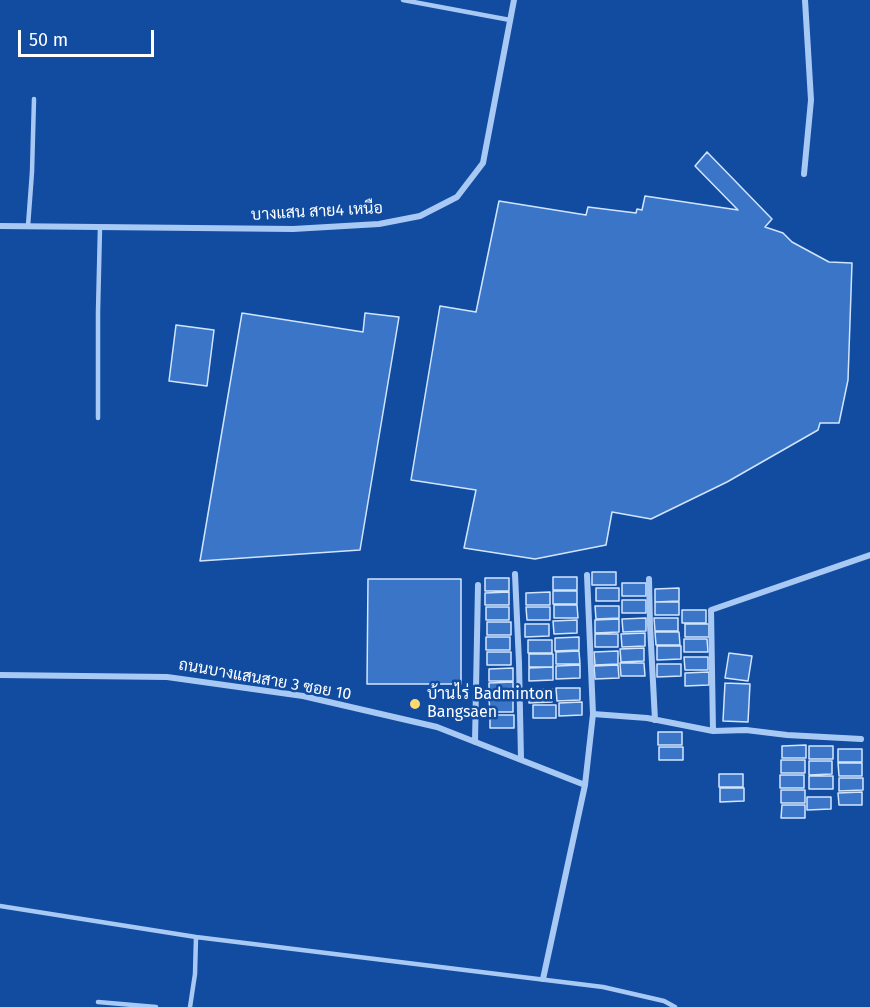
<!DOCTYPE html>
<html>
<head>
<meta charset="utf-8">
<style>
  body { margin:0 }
  #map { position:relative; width:870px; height:1007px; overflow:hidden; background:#114ca0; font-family:"Fira Sans",sans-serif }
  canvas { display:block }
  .scale { position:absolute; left:18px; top:30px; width:136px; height:27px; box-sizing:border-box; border:3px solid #fff; border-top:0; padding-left:8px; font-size:18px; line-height:21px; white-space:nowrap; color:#fff; -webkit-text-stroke:4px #114ca0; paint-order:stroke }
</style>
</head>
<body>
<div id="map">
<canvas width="870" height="1007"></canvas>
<div class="scale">50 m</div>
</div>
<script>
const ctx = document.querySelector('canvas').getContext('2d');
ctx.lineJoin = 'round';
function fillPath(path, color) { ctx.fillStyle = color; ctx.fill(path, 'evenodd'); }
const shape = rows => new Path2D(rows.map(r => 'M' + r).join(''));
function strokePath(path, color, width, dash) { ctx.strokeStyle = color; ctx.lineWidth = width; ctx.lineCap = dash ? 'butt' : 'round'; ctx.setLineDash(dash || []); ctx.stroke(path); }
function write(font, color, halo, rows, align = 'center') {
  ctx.font = font + ' "Fira Sans",Sarabun,sans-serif'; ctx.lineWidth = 5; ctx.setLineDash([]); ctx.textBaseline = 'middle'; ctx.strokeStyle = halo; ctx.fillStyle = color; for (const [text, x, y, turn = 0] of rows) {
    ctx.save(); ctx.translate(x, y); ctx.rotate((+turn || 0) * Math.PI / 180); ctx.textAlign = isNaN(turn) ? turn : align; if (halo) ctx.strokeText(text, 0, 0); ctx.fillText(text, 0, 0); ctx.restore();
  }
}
const building = shape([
  [707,152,772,219,765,227,783,233,792,242,829,262,852,263,848,380,839,423,820,423,818,430,727,482,651,519,612,512,606,545,535,559,464,548,476,490,411,480,440,306,476,312,499,201,586,215,588,207,636,213,637,209,642,210,645,196,738,210,695,166,707,152],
  [242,313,363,332,365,313,399,317,360,550,200,561,242,313],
  [176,325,214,330,207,386,169,381,176,325],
  [592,572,616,572,616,585,592,585,592,572],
  [553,577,577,577,577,590,553,590,553,577],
  [485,578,509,578,509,591,485,591,485,578],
  [368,579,461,579,461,684,367,684,368,579],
  [622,583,646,583,646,596,622,596,622,583],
  [596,588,619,588,619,601,596,601,596,588],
  [679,588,679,601,655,602,655,589,679,588],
  [553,591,577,591,577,604,553,604,553,591],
  [509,592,509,605,485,605,485,593,509,592],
  [550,592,550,605,526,605,526,593,550,592],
  [622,600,646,600,646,613,622,613,622,600],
  [655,602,679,602,679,615,655,615,655,602],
  [554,605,577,605,578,618,554,618,554,605],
  [595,606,619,606,619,618,596,619,595,606],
  [486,607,509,607,509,620,486,620,486,607],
  [526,607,550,607,550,620,527,620,526,607],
  [682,610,706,610,706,623,682,623,682,610],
  [646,618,646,631,623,632,622,619,646,618],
  [654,618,678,618,678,631,655,631,654,618],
  [619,619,619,632,595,633,595,620,619,619],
  [577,620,577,633,554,634,553,621,577,620],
  [487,622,511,622,511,635,487,635,487,622],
  [525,624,549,624,549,636,525,637,525,624],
  [685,624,709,624,709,637,685,637,685,624],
  [655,632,679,632,680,645,656,645,655,632],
  [645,633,645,646,622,647,621,634,645,633],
  [595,634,618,634,618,647,595,647,595,634],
  [486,637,510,637,510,650,486,650,486,637],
  [579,637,579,650,555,651,555,638,579,637],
  [684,639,707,639,708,652,684,652,684,639],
  [528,640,552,640,552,653,528,653,528,640],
  [657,646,681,646,681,659,657,660,657,646],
  [644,648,644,661,621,662,620,649,644,648],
  [579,651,580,664,556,664,556,652,579,651],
  [618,651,618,664,595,665,594,652,618,651],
  [487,652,511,652,511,665,487,665,487,652],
  [729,653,752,656,748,681,725,678,729,653],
  [529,654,553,654,553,667,529,667,529,654],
  [684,657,708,657,708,670,685,670,684,657],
  [620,663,644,663,645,676,621,676,620,663],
  [657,664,681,664,681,676,657,677,657,664],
  [580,665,580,678,556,679,556,666,580,665],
  [618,665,619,678,595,679,594,666,618,665],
  [553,667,553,680,529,681,529,668,553,667],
  [513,668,513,681,489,681,489,669,513,668],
  [709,672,709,685,685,686,685,673,709,672],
  [513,682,513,695,489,696,489,683,513,682],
  [725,683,750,684,748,722,723,721,725,683],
  [556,688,580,688,580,700,557,701,556,688],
  [552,689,552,702,529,703,528,690,552,689],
  [489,699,513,699,513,712,490,712,489,699],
  [582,702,582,715,559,716,559,703,582,702],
  [533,705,556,705,556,718,533,718,533,705],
  [490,715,514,715,514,728,490,728,490,715],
  [658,732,682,732,682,745,658,745,658,732],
  [806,745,806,758,782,758,782,746,806,745],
  [809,746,833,746,833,759,809,759,809,746],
  [659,747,683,747,683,760,659,760,659,747],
  [838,749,862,749,862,762,838,762,838,749],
  [781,760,805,760,805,773,781,773,781,760],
  [809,761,832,761,832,774,809,775,809,761],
  [838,763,862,763,862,776,839,776,838,763],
  [719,774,743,774,743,787,719,787,719,774],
  [780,775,804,775,804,788,780,788,780,775],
  [809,776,833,776,833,789,809,789,809,776],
  [839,778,863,778,863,790,839,791,839,778],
  [720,788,744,788,744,801,720,802,720,788],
  [781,790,805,790,805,803,781,803,781,790],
  [862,792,862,805,839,805,838,793,862,792],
  [807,797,831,797,831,809,807,810,807,797],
  [782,805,805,805,805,818,781,818,782,805]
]);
fillPath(building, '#3a75c7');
strokePath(building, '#d2e5fe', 1.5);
strokePath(shape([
  [403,0,510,20],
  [28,226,32,172,34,99],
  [98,418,98,312,100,227],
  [0,906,196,937,603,987,664,1001,675,1007],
  [98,1002,156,1007],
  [190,1007,195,974,196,937]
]), '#a9c9f5', 4.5);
strokePath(shape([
  [804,174,811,100,805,0],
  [0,226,293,229,379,224,420,216,457,197,483,163,514,0],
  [515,574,519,663,521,759],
  [649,579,650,625,655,720],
  [0,675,167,677,303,696,437,727,585,785],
  [593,714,647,718,713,731,746,730,787,735,861,739],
  [713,731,711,610,870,555],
  [475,742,478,585],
  [543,979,585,785,593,714,587,575]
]), '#a9c9f5', 6);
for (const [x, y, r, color] of [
  [415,704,6,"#ffd96d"]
]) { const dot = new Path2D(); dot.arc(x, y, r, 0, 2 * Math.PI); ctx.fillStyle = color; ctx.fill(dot); strokePath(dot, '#114ca0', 2); }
write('16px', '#fff', '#114ca0', [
  ["บางแสน สาย4 เหนือ",317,212,-3],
  ["ถนนบางแสนสาย 3 ซอย 10",265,680,10]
]);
write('16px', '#fff', '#114ca0', [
  ["บ้านไร่ Badminton",427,695],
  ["Bangsaen",427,713]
], 'left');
</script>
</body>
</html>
